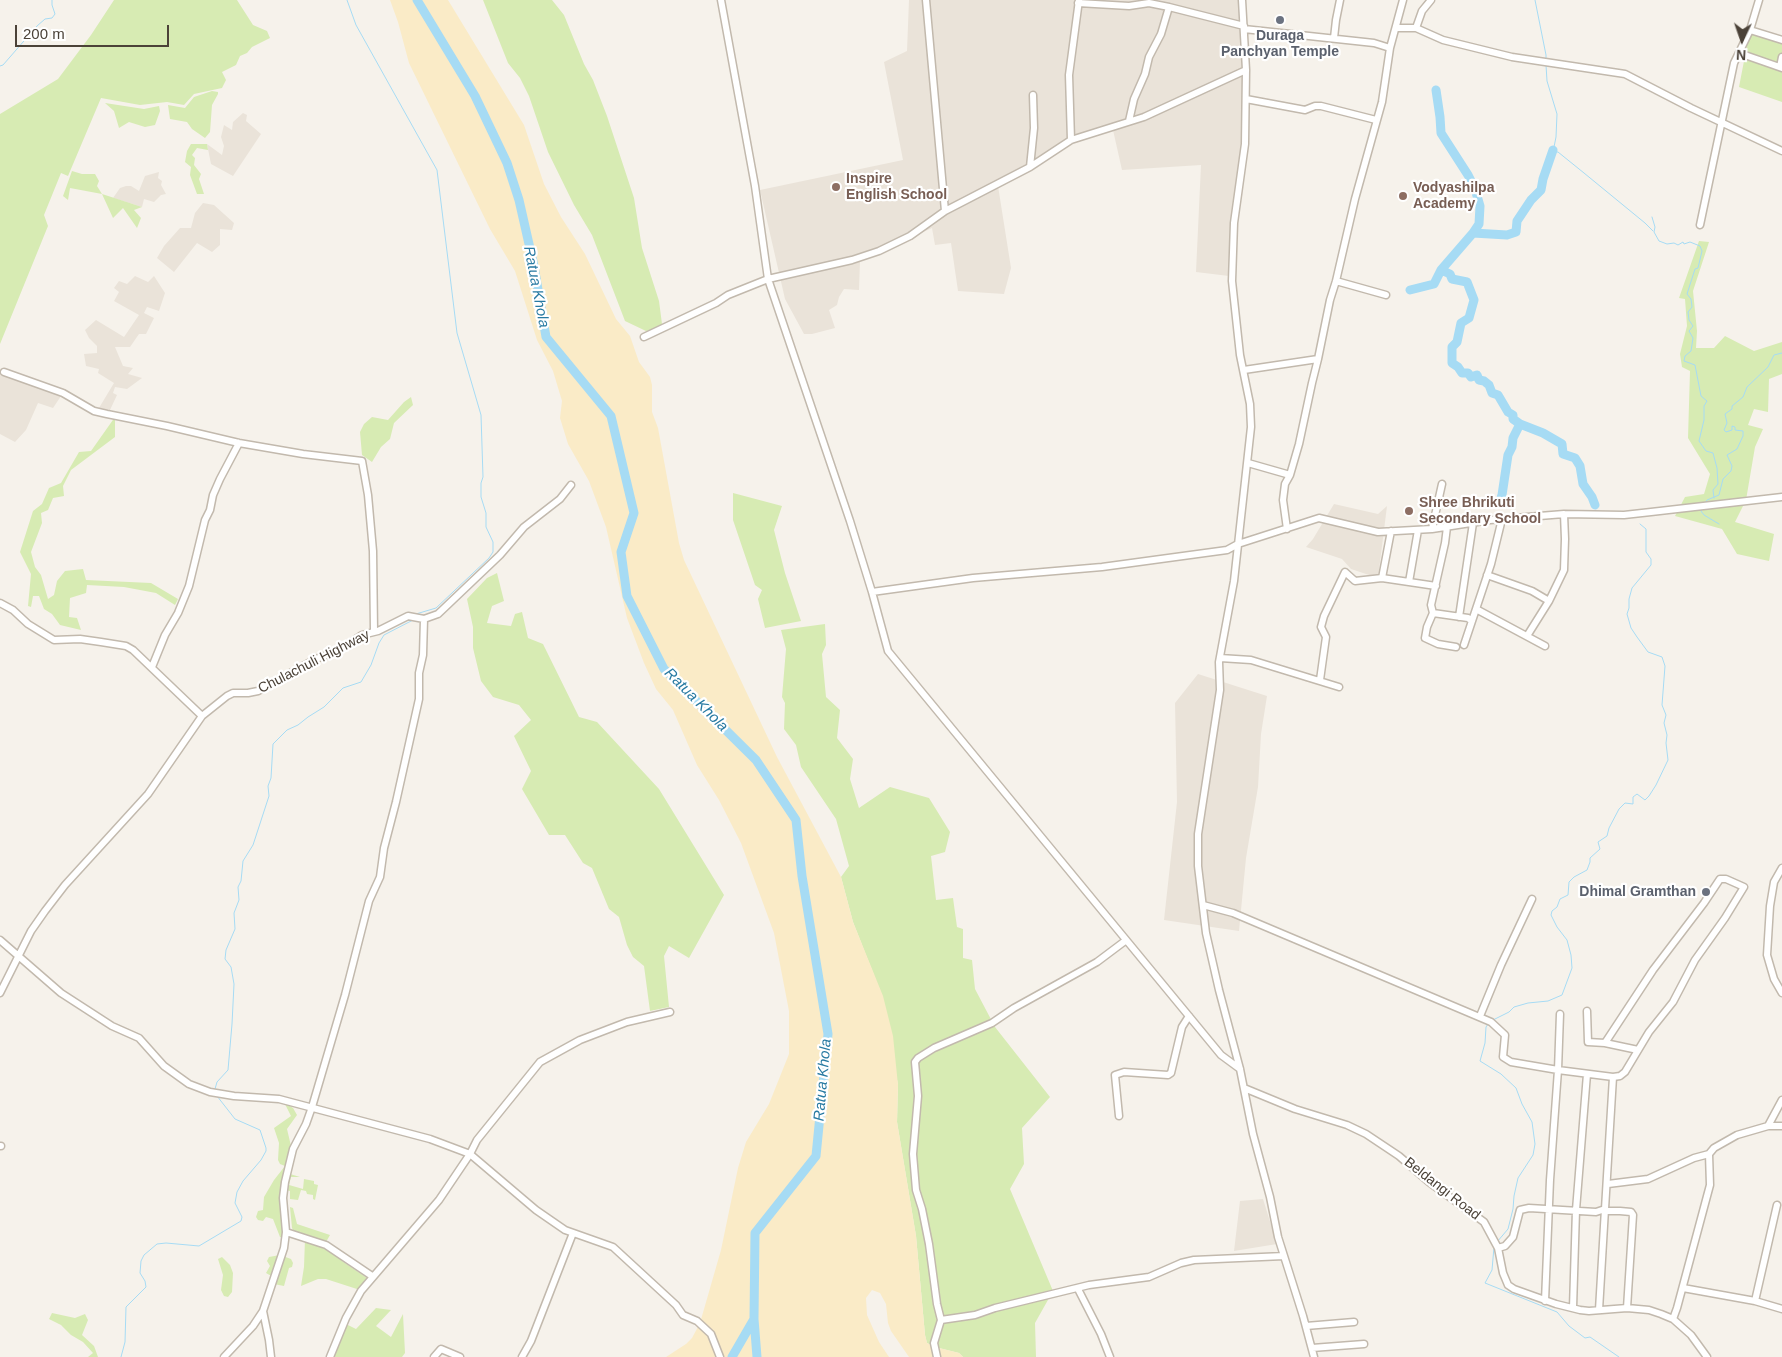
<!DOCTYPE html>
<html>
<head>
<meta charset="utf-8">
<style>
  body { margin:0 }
  #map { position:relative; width:1782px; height:1357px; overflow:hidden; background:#f6f2eb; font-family:Helvetica,sans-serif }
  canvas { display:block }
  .north { position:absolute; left:1717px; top:15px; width:50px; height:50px; -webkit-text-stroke:4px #fff; paint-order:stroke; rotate:183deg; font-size:14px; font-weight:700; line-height:20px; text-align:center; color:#4b4238 }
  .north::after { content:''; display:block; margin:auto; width:18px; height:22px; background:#4b4238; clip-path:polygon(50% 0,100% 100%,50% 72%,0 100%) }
  .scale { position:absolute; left:15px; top:25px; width:154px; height:22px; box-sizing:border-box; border:2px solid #4b4238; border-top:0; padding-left:6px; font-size:15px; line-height:18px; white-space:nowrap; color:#4b4238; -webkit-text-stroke:4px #fff; paint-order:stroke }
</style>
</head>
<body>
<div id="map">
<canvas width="1782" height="1357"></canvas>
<div class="north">N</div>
<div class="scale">200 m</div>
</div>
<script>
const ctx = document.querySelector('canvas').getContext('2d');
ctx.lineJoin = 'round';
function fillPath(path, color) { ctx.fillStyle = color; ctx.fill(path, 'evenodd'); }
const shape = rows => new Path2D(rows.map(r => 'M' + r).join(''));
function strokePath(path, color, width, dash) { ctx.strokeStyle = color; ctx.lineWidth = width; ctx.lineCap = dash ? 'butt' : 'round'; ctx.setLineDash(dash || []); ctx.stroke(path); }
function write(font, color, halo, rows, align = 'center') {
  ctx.font = font + ' Helvetica,sans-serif'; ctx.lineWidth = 4.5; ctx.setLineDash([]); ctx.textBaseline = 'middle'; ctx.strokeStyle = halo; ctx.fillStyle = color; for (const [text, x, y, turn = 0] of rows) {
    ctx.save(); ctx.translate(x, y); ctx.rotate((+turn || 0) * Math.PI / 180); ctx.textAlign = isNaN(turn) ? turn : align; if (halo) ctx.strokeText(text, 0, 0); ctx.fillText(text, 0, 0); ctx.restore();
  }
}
fillPath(shape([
  [909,0,1241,0,1246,140,1229,276,1196,272,1201,165,1122,170,1113,130,1071,141,998,186,1011,268,1004,294,958,291,951,243,935,245,932,228,860,261,859,290,844,289,839,297,837,305,829,310,835,328,812,334,804,334,785,299,760,190,903,160,884,62,907,51],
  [243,113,247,115,246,121,261,134,233,176,211,164,207,144,222,155,224,146,221,137,224,125,232,130,233,122],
  [159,172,158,178,162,181,161,185,166,194,161,195,154,202,144,199,142,207,113,198,120,188,126,186,131,186,139,191,145,176],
  [203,203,214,205,234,223,232,230,220,229,220,245,212,252,197,243,174,272,157,258,164,246,180,228,191,228,195,213],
  [135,276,148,282,154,276,165,293,159,311,147,307,144,313,154,318,146,334,139,334,130,347,115,347,123,366,133,368,128,374,142,378,127,389,115,387,113,393,117,395,110,410,99,408,114,383,98,373,99,369,86,366,84,354,97,353,97,346,89,338,85,330,96,320,124,337,139,315,114,301,119,292,114,288,119,281,127,284],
  [0,371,63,393,53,408,38,403,26,430,15,442,0,434],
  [1334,504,1378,514,1387,506,1378,578,1351,569,1342,559,1306,547,1313,539],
  [1198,674,1267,696,1261,734,1258,787,1246,858,1239,931,1164,920,1177,802,1175,703],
  [1263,1199,1277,1244,1234,1251,1240,1201]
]), '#eae3d9');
fillPath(shape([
  [114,0,237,0,253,25,267,31,270,38,252,47,247,53,240,56,236,65,222,72,226,80,222,88,194,94,184,105,167,102,140,105,101,98,68,176,61,173,44,215,48,226,0,344,0,114,58,79,91,35],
  [483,0,552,0,564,15,584,64,593,80,607,116,634,198,642,248,659,301,662,324,655,330,646,331,625,321,592,235,574,205,548,152,529,96,520,78,508,63],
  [1750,30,1782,40,1782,102,1739,87],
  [212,91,218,92,218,94,212,105,210,132,205,138,192,129,187,122,170,119,168,105,185,108,194,97],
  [105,103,144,109,159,106,160,111,155,125,145,127,129,122,119,128,114,111],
  [191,144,207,144,208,150,197,148,192,155,195,158,194,165,201,174,199,179,204,194,197,194,190,175,191,167,185,162,187,151],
  [72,171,82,174,95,174,99,181,97,186,102,194,142,207,134,210,141,218,137,228,123,208,113,218,102,194,70,188,68,200,63,196],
  [1699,241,1709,242,1693,291,1697,331,1696,348,1714,348,1725,336,1754,351,1782,342,1782,374,1769,379,1768,412,1754,409,1748,425,1763,429,1755,447,1746,500,1735,522,1774,534,1769,561,1737,554,1722,529,1675,516,1685,497,1704,494,1710,474,1688,438,1690,371,1682,367,1680,354,1687,326,1685,299,1679,298],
  [411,397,413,405,394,423,390,439,381,447,372,462,362,455,360,432,364,424,372,417,388,420,404,402],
  [115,417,115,437,71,470,63,486,64,496,53,498,48,510,41,513,42,523,31,552,35,567,41,575,48,599,54,595,57,581,65,571,83,569,86,580,151,583,178,599,175,605,156,593,124,587,87,585,86,593,70,598,69,617,77,618,81,630,60,625,52,614,44,609,39,596,33,596,31,607,28,606,31,574,20,552,33,511,42,504,49,488,61,483,79,452,91,451],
  [733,493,782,506,774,530,785,573,801,621,765,628,758,599,762,590,755,585,733,520],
  [497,573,504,601,492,606,487,623,511,626,515,614,522,612,528,638,543,644,579,717,597,722,659,789,724,895,689,958,669,946,664,956,669,1007,650,1011,644,966,633,957,627,945,619,917,609,909,592,868,583,863,565,835,549,835,522,789,531,771,514,736,531,720,519,705,493,697,481,681,473,648,473,627,467,599,487,578],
  [825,624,826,645,822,654,826,697,840,710,837,738,853,759,850,779,859,808,890,787,929,798,950,832,945,852,931,856,936,900,953,898,957,927,963,929,963,958,972,960,975,989,995,1027,1050,1097,1022,1128,1024,1164,1010,1189,1053,1291,1035,1323,1036,1357,963,1357,959,1353,935,1347,927,1343,925,1335,916,1236,897,1122,898,1085,882,996,853,922,841,877,849,866,836,819,801,767,796,745,784,729,785,703,782,697,786,649,781,630],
  [284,1102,293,1108,297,1115,287,1129,291,1146,282,1187,281,1216,284,1238,280,1237,273,1219,266,1217,263,1221,258,1220,256,1217,258,1211,263,1210,264,1197,274,1180,285,1166,280,1164,278,1160,279,1143,274,1128,291,1116],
  [290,1174,300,1177,291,1177,289,1185,303,1189,304,1179,314,1181,314,1184,318,1185,315,1200,313,1199,313,1195,307,1194,306,1191,301,1190,298,1200,290,1199,290,1191,286,1190],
  [290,1207,293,1208,297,1224,330,1235,326,1242,294,1232,292,1228],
  [305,1239,338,1256,342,1261,367,1278,360,1290,326,1279,318,1279,301,1286,304,1267],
  [280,1255,291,1259,293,1263,292,1267,289,1268,284,1286,274,1284,275,1278,266,1273,270,1266,267,1261,269,1257],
  [222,1257,230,1265,233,1273,232,1292,228,1297,224,1296,221,1290,223,1275,218,1259],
  [376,1308,391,1310,376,1326,391,1337,403,1314,405,1353,402,1357,331,1357,344,1323,356,1329],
  [52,1313,75,1318,85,1314,88,1320,82,1335,94,1346,98,1357,88,1357,93,1353,83,1342,71,1335,61,1325,49,1319]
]), '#d7ebb3');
fillPath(shape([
  [390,0,448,0,524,125,544,184,561,217,585,254,616,319,630,336,639,362,650,377,652,385,652,412,658,428,679,543,684,560,777,757,841,877,853,922,883,996,893,1036,898,1085,897,1122,916,1236,925,1335,927,1343,935,1347,959,1353,963,1357,909,1357,891,1331,888,1323,886,1304,880,1293,872,1290,866,1298,867,1315,879,1342,889,1357,666,1357,686,1344,692,1338,700,1323,721,1250,738,1168,746,1142,769,1104,789,1054,789,1011,774,933,741,843,719,800,697,765,673,710,656,689,644,663,627,618,606,527,589,481,568,444,560,418,562,401,553,371,537,340,515,271,490,229,409,63,398,22]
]), '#faebc7');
strokePath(shape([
  [347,0,356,25,437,170,457,333,481,415,483,477,481,483,481,497,486,513,486,527,493,542,493,552,489,558,436,608,416,614],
  [1535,0,1546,55,1546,61],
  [1546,65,1547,81,1557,114,1556,137,1553,152,1558,152,1584,173,1645,223,1653,231],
  [0,66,3,65,37,26,45,19,52,18,55,14,52,5,52,0],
  [1652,217,1655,227,1654,232,1659,241,1667,244,1674,243,1678,245,1683,242,1684,244,1690,242,1700,246,1702,251,1698,268,1695,269,1687,294,1691,299,1692,307,1688,312,1689,320,1693,326,1689,331,1693,338,1691,351,1685,356,1684,361,1695,365,1701,396,1707,401,1704,406,1704,420,1699,441,1706,451,1713,453,1717,468,1718,484,1713,490,1714,498],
  [1705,503,1707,500,1719,495,1723,479,1731,471,1732,466,1727,455,1737,449,1743,436,1743,431,1735,430,1735,427,1732,426,1732,430,1726,432,1724,430,1727,423,1725,414,1732,409,1732,406,1743,397,1747,387,1768,367,1774,355,1782,353],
  [1702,509,1701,511,1704,515,1719,524],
  [1493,1020,1509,1012,1514,1007,1528,1003,1548,1001,1562,995,1572,968,1571,955,1567,940,1557,927,1551,915,1552,911,1557,907,1560,899,1568,895,1569,882,1574,877,1587,870,1590,862,1590,858,1600,849,1598,842,1607,836,1609,828,1619,809,1625,803,1633,804,1633,797,1637,794,1645,800,1649,796,1656,785,1668,760,1666,743,1667,735,1664,723,1666,715,1662,705,1665,666,1662,657,1648,652,1637,637,1631,628,1627,614,1629,608,1629,599,1632,588,1651,565,1651,559,1646,552,1646,529,1640,524],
  [1488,1024,1486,1027,1485,1043,1480,1061,1501,1074,1516,1088,1522,1104,1532,1122,1535,1144,1533,1155,1518,1178,1514,1196,1513,1209,1508,1229,1497,1242],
  [215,1089,217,1082,228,1070,232,1024,234,984,231,967,225,959,226,950,235,929,234,913,239,900,238,887,241,881,243,861,253,845,269,796,268,786,271,778,273,744,287,730,298,725,308,717,324,707,343,688,361,682,371,665,379,643,384,635,413,620],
  [1494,1247,1492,1270,1485,1283,1557,1312,1569,1326,1585,1338,1590,1337,1619,1357],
  [121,1357,125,1342,126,1307,146,1287,145,1281,140,1273,141,1261,144,1255,157,1244,166,1243,199,1246,241,1221,242,1217,235,1203,237,1192,243,1181,261,1160,266,1151,266,1148,260,1130,235,1119,217,1096]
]), '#a6dbf4', 1);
strokePath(shape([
  [417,0,475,96,507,163,519,200,534,266,546,337,611,416,634,513,621,552,627,596,664,669,756,760,796,820,802,876,828,1034,816,1156,755,1233,754,1319,757,1357],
  [1436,90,1440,117,1441,133,1468,175,1475,189,1480,206,1479,224,1473,233],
  [1441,270,1450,274,1452,279,1467,282,1474,300,1469,318,1461,323,1457,342,1452,347,1452,363,1458,367,1462,373,1468,373,1471,377,1477,375,1479,380,1484,381,1489,385,1492,393,1498,395,1508,412,1513,415,1513,419,1520,424,1543,433,1562,444,1563,454,1575,458,1580,466,1583,484,1592,497,1595,505],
  [1410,290,1434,284,1441,270,1473,233,1507,235,1516,232,1517,221,1531,200,1541,190,1543,179,1553,150],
  [1499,504,1502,495,1508,455,1512,447,1513,438,1520,424],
  [732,1357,754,1319]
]), '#a6dbf4', 9);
const minor = shape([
  [721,0,755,186,768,279,850,521,872,592,888,651,1221,1055,1240,1069],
  [926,0,945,211],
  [1242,0,1246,70,1245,144,1234,223,1232,281,1240,355,1250,404,1251,427,1234,581,1219,662,1220,690,1198,834,1198,866,1206,933,1219,990,1240,1069,1253,1134,1270,1197,1278,1237,1303,1316,1314,1357],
  [1078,3,1129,6,1149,3,1169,7],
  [1396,28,1416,28,1443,40,1512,57,1625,74,1691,108,1782,151],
  [1416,28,1422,11,1431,0],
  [1244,29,1374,43,1390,48],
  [1750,30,1782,40],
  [1334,38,1336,20,1340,0],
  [1739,53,1782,68],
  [1780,67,1782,57],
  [1246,99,1305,110,1315,106,1321,106,1376,120],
  [1129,121,1134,99,1145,74,1149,57,1161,34,1169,7,1244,26],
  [1071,140,1069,75,1079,0],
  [1030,167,1034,128,1033,95],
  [1700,225,1734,63,1750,30,1759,0],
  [1336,281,1386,295],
  [644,337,716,303,728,295,768,279,852,260,879,251,910,236,945,211,1030,167,1071,140,1144,117,1246,70],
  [1244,370,1318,359],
  [4,372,63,393,94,411,107,414,167,426,239,443,303,454,362,461,368,495,373,551,374,631],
  [1248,463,1290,475],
  [1447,527,1445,543,1431,605,1433,613,1468,618,1472,621],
  [1287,529,1283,500,1285,484,1290,475,1299,444,1312,383,1318,359,1330,300,1336,281,1355,199,1382,102,1390,48,1403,0],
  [1432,529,1442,484],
  [1391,531,1382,578,1436,586],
  [1487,575,1532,591,1549,601],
  [1409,582,1418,530],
  [872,592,973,578,1102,567,1227,550,1238,544,1319,518,1378,532,1432,529,1490,520,1564,514,1624,515,1651,512,1782,497],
  [0,603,13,610,28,624,54,640,80,639,101,642,126,646,133,650,202,716],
  [1476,609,1545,646],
  [1433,613,1427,627,1425,638,1438,644,1456,647],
  [1459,617,1473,523],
  [1527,636,1549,601,1564,570,1565,539,1564,514],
  [1464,645,1491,564,1502,519],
  [1220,658,1251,660,1339,687],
  [152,667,165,635,178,613,189,586,205,520,210,510,213,495,220,479,239,443],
  [1320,680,1326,637,1321,627,1324,616,1345,572,1355,581,1382,578],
  [1782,868,1774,882,1770,906,1767,955,1774,979,1782,993],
  [1203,905,1233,913,1491,1022,1505,1035,1503,1057,1511,1062,1558,1070,1613,1077,1620,1076,1625,1072,1649,1032,1673,1002,1695,960,1725,918,1744,887,1726,879,1720,879,1704,903,1653,970,1605,1043,1588,1042,1587,1011],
  [0,940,61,993,112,1026,139,1038,164,1066,189,1084,210,1092,234,1096,279,1099,430,1139,470,1154,536,1210,565,1230,613,1247,676,1305,683,1315,697,1321,711,1334,720,1357],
  [0,993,31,931,45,911,65,885,148,794,202,716,227,696,233,693,248,693,258,691,316,659,339,650,362,635,378,631,408,616,424,619,438,614,500,555,524,527,560,499,571,485],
  [1480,1016,1501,965,1532,899],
  [1605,1043,1638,1050],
  [1244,1088,1295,1109,1347,1125,1366,1134,1399,1156,1429,1182,1484,1222,1498,1248,1503,1273,1508,1285,1514,1289,1556,1304,1580,1310,1589,1311,1627,1308,1649,1310,1661,1314,1673,1319,1691,1335,1707,1357],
  [1119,1116,1115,1075,1124,1072,1168,1075,1171,1073,1182,1027,1189,1016],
  [1768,1126,1782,1100],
  [0,1146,1,1146],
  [1608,1184,1648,1179,1694,1158,1709,1154],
  [1606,1211,1620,1211,1631,1212,1633,1215,1627,1308],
  [286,1232,326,1245,372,1276],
  [1498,1248,1505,1246,1513,1237,1520,1210,1529,1208,1596,1212,1605,1209,1613,1077],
  [1683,1288,1755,1301,1782,1309],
  [1078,1289,1101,1334,1110,1357],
  [1545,1301,1550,1180,1558,1070,1560,1014],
  [1755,1301,1777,1205],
  [1573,1308,1576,1210,1587,1074],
  [1599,1310,1605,1209],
  [1673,1319,1677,1308,1710,1185,1709,1154,1714,1148,1737,1135,1768,1126,1782,1126],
  [941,1320,975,1315,995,1308,1089,1285,1149,1277,1181,1263,1194,1260,1284,1256],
  [1306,1326,1354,1322],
  [1312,1348,1364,1344],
  [224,1357,253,1326,263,1311],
  [271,1357,269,1340,263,1311,284,1248,286,1232,283,1198,285,1182,293,1149,306,1124,312,1107,345,995,369,901,380,877,384,848,396,802,419,699,419,673,423,655,424,619],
  [330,1357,346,1318,361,1291,439,1200,470,1154,477,1140,540,1062,580,1040,627,1022,670,1012],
  [434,1357,441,1349,460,1357],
  [522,1357,531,1341,573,1233],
  [937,1357,934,1343,941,1320,937,1304,929,1244,922,1209,916,1190,913,1154,918,1096,915,1062,918,1058,934,1048,992,1023,1014,1008,1097,962,1125,941]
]);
strokePath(minor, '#c2b9ad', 9);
strokePath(minor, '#fff', 6);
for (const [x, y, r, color] of [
  [1280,20,5,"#6b7280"],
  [836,187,5,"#8d6e63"],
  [1403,196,5,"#8d6e63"],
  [1409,511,5,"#8d6e63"],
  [1706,892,5,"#6b7280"]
]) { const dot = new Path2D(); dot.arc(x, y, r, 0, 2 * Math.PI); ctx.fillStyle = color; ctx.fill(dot); strokePath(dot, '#fff', 2); }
write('bold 14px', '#5b616d', '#fff', [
  ["Duraga",1280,36],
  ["Panchyan Temple",1280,52],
  ["Dhimal Gramthan",1696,892,"right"]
]);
write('bold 14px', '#785e54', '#fff', [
  ["Inspire",846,179],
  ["English School",846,195],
  ["Vodyashilpa",1413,188],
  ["Academy",1413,204],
  ["Shree Bhrikuti",1419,503],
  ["Secondary School",1419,519]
], 'left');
write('14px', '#4b4238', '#fff', [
  ["Chulachuli Highway",314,662,-27],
  ["Beldangi Road",1442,1189,38]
]);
write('italic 15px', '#287aa2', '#fff', [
  ["Ratua Khola",536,287,79],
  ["Ratua Khola",696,700,45],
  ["Ratua Khola",823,1080,-85]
]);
</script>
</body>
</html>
